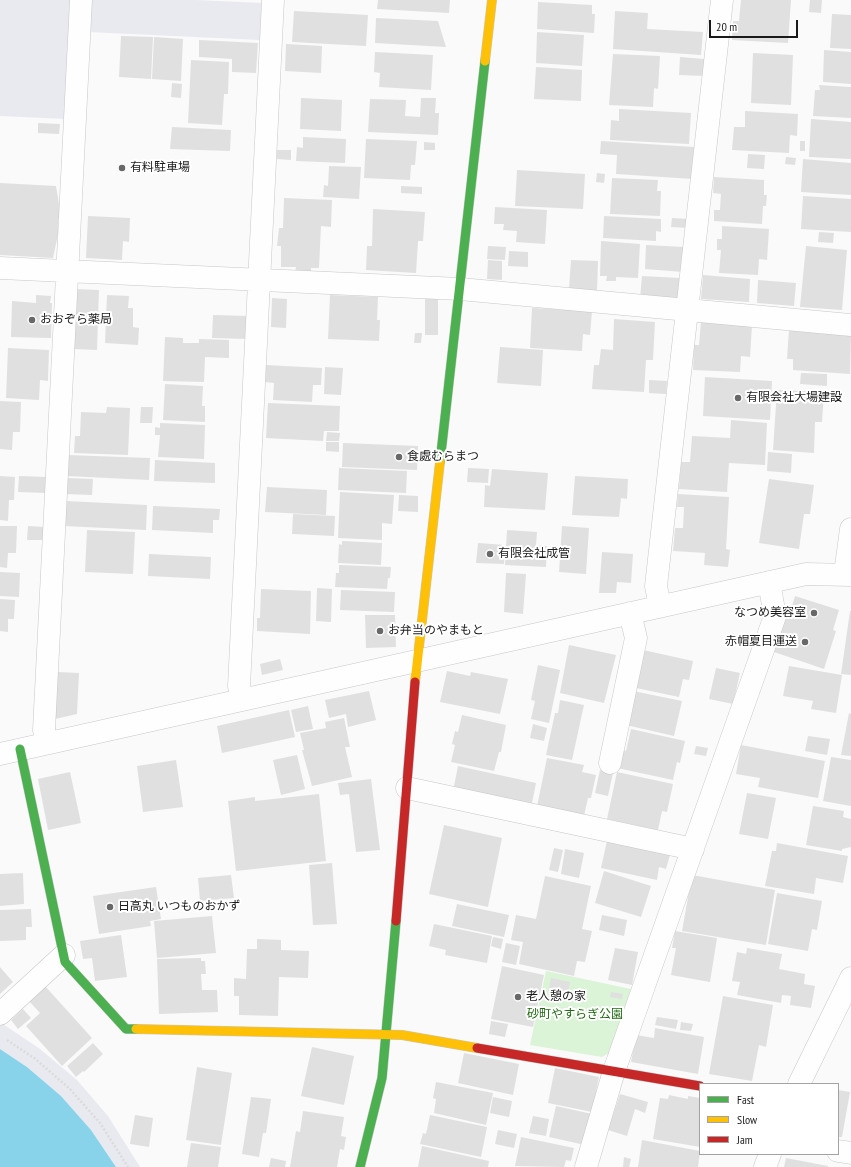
<!DOCTYPE html>
<html>
<head>
<meta charset="utf-8">
<style>
  body { margin:0 }
  #map { position:relative; width:851px; height:1167px; overflow:hidden; background:#fafafb; font-family:"PT Sans Narrow",sans-serif }
  canvas { display:block }
  .legend { position:absolute; left:699px; top:1083px; width:140px; height:72px; box-sizing:border-box; background:#fff; border:1px solid #a3a3a4; margin:0; padding:5px 7px; list-style:none; font-size:12px; color:#1a1a1b }
  .legend li { display:flex; align-items:center; gap:8px; height:20px }
  .legend b { width:20px; border:1px solid #a3a3a4 }
  .scale { position:absolute; left:709px; top:20px; width:89px; height:18px; box-sizing:border-box; border:2px solid #1a1a1b; border-top:0; padding-left:5px; font-size:12px; line-height:14px; white-space:nowrap; color:#1a1a1b; -webkit-text-stroke:3px #fff; paint-order:stroke }
</style>
</head>
<body>
<div id="map">
<canvas width="851" height="1167"></canvas>
<ul class="legend">
<li><b style="height:5px;background:#4caf50"></b>Fast</li>
<li><b style="height:5px;background:#ffc107"></b>Slow</li>
<li><b style="height:5px;background:#c62828"></b>Jam</li>
</ul>
<div class="scale">20 m</div>
</div>
<script>
const ctx = document.querySelector('canvas').getContext('2d');
ctx.lineJoin = 'round';
function fillPath(path, color) { ctx.fillStyle = color; ctx.fill(path, 'evenodd'); }
const shape = rows => new Path2D(rows.map(r => 'M' + r).join(''));
function strokePath(path, color, width, dash) { ctx.strokeStyle = color; ctx.lineWidth = width; ctx.lineCap = dash ? 'butt' : 'round'; ctx.setLineDash(dash || []); ctx.stroke(path); }
function write(font, color, halo, rows, align = 'center') {
  ctx.font = font + ' "PT Sans Narrow","Noto Sans JP",sans-serif'; ctx.lineWidth = 4; ctx.setLineDash([]); ctx.textBaseline = 'middle'; ctx.strokeStyle = halo; ctx.fillStyle = color; for (const [text, x, y, turn = 0] of rows) {
    ctx.save(); ctx.translate(x, y); ctx.rotate((+turn || 0) * Math.PI / 180); ctx.textAlign = isNaN(turn) ? turn : align; if (halo) ctx.strokeText(text, 0, 0); ctx.fillText(text, 0, 0); ctx.restore();
  }
}
fillPath(shape([
  [0,0,72,0,66,119,0,116],
  [90,0,196,0,262,3,260,40,88,32],
  [0,1022,40,1049,77,1080,108,1116,140,1167,116,1167,91,1130,61,1096,27,1067,0,1049]
]), '#e9eaf0');
fillPath(shape([
  [546,971,631,989,609,1053,602,1057,530,1045]
]), '#dbf3d7');
fillPath(shape([
  [0,1049,27,1067,61,1096,91,1130,116,1167,0,1167]
]), '#88d2ea');
fillPath(shape([
  [378,0,450,0,449,13,377,9],
  [741,0,791,0,788,43,732,40,733,21,739,21],
  [810,0,822,0,821,13,809,12],
  [538,2,592,5,592,14,595,14,594,33,537,29],
  [294,11,368,15,366,46,292,42],
  [615,11,648,13,647,29,703,32,701,55,613,49],
  [832,14,851,15,851,49,830,48],
  [376,18,438,21,446,47,375,43],
  [537,32,584,35,582,66,536,63],
  [121,36,153,37,151,79,119,77],
  [154,37,183,39,181,81,152,79],
  [199,40,258,43,256,73,232,72,232,59,199,57],
  [286,44,322,46,321,73,285,71],
  [824,50,851,52,851,84,823,82],
  [375,52,433,55,431,90,379,87,380,73,374,72],
  [753,53,793,55,791,105,751,103],
  [613,54,660,56,658,89,654,88,653,107,609,105],
  [680,57,704,59,704,76,679,75],
  [191,60,229,62,228,94,224,94,222,125,188,123],
  [536,67,582,70,581,101,534,99],
  [172,83,182,84,181,98,171,97],
  [819,85,851,87,851,118,813,116,815,90,820,90],
  [301,98,342,100,341,131,300,129],
  [421,98,436,98,435,113,439,113,438,135,368,132,370,99,406,100,405,116,420,117],
  [619,109,691,113,689,144,610,140,611,120,619,121],
  [745,111,798,114,797,136,790,135,789,153,732,150,734,127,745,127],
  [811,119,851,122,851,159,809,157],
  [38,123,60,124,59,134,38,133],
  [172,127,231,130,230,151,170,149],
  [303,137,346,139,345,163,296,161,297,147,303,148],
  [366,139,417,141,415,165,411,165,410,180,364,178],
  [601,141,694,147,693,179,616,174,617,155,600,154],
  [800,141,805,141,805,151,800,151],
  [424,142,435,143,435,150,424,150],
  [277,150,291,150,291,160,277,159],
  [748,154,765,155,764,169,747,168],
  [786,157,796,158,795,165,785,164],
  [803,159,851,163,851,195,801,192],
  [329,166,361,167,359,199,323,197,324,185,328,186],
  [517,170,585,174,583,209,515,206],
  [597,173,605,174,604,183,596,182],
  [714,177,764,180,764,195,767,195,766,206,763,206,762,224,714,221,714,210,720,210,721,194,713,193],
  [612,178,658,180,657,191,661,191,660,216,610,214],
  [0,183,56,186,59,204,60,219,58,219,58,225,60,225,53,258,0,255],
  [401,186,422,187,422,194,401,193],
  [803,196,851,199,851,232,801,229],
  [284,198,332,200,331,227,321,226,319,268,311,268,311,273,295,272,296,267,281,267,281,246,277,246,279,228,283,228],
  [495,207,547,210,545,244,516,242,517,231,503,230,504,224,494,224],
  [373,209,425,212,423,241,418,241,416,273,366,270,367,246,372,246],
  [88,216,130,218,129,242,123,241,122,260,86,258],
  [604,216,661,219,661,232,656,231,656,241,603,238],
  [672,218,689,219,688,228,671,227],
  [722,226,769,229,767,260,759,259,758,275,719,273,721,250,717,250,717,239,722,239],
  [819,232,834,233,833,243,818,242],
  [601,241,640,244,638,278,616,277,616,281,606,281,607,276,600,276],
  [646,245,685,247,683,272,645,269],
  [488,246,506,247,505,260,487,259],
  [806,246,847,250,842,310,800,307],
  [509,251,528,252,528,267,508,266],
  [488,260,502,261,502,280,487,279],
  [571,260,598,261,597,291,569,289],
  [703,275,750,279,749,302,701,299],
  [642,276,680,278,679,301,640,299],
  [758,280,796,283,794,306,757,303],
  [75,289,99,290,97,350,73,349],
  [36,295,51,296,50,303,52,303,51,338,11,337,12,301,36,303],
  [107,295,129,296,128,308,133,308,133,327,139,328,138,345,105,343],
  [330,295,378,297,377,320,380,320,379,341,328,339],
  [272,298,287,299,286,328,271,327],
  [425,299,438,299,438,335,425,335],
  [532,308,592,311,590,335,583,334,582,351,530,348],
  [213,315,248,316,247,339,212,338],
  [614,319,655,322,653,360,646,360,644,392,592,389,594,365,599,365,601,349,613,350],
  [701,322,752,325,750,357,741,356,740,372,693,370,694,345,699,345],
  [789,329,851,333,850,374,793,370,793,359,787,359],
  [415,333,422,333,421,343,414,343],
  [165,337,183,338,183,343,199,343,199,339,229,340,229,358,205,357,204,382,163,381],
  [500,347,543,350,541,386,497,383],
  [8,348,49,350,48,381,40,380,39,400,6,398],
  [266,365,322,368,321,385,313,385,312,402,273,400,274,383,265,382],
  [325,367,343,368,341,395,324,394],
  [801,373,827,374,827,386,800,384],
  [705,377,772,381,770,420,703,416],
  [649,380,667,381,666,394,649,393],
  [165,384,203,386,202,406,205,406,205,422,163,420],
  [777,390,824,392,822,422,815,422,814,453,773,450],
  [0,401,21,402,20,432,13,432,12,450,0,449],
  [268,403,340,406,339,431,324,431,323,441,266,438],
  [107,407,130,408,128,455,74,453,75,436,80,436,81,412,106,413],
  [141,407,153,407,152,423,140,423],
  [731,420,767,423,765,465,729,463,727,492,679,489,681,462,690,462,692,436,730,438],
  [160,423,205,425,204,459,158,457,160,435,155,435,155,427,160,428],
  [327,432,340,433,339,441,326,441],
  [326,442,339,442,339,452,326,451],
  [343,443,418,446,417,470,342,467],
  [768,452,792,454,791,473,767,471],
  [67,455,150,458,149,480,66,476],
  [155,460,215,463,215,483,154,481],
  [339,468,407,471,406,493,338,490],
  [468,468,489,469,488,483,467,482],
  [492,469,548,473,545,510,484,507,485,485,490,486],
  [0,476,15,477,14,500,9,500,8,521,0,520],
  [19,476,47,477,46,493,18,492],
  [575,476,628,479,627,499,621,498,619,517,572,515],
  [66,478,93,479,92,495,65,494],
  [769,479,814,485,810,514,804,514,799,549,759,543],
  [267,487,327,490,326,515,265,512],
  [340,492,394,495,392,524,382,523,382,540,338,538],
  [678,494,729,497,726,549,730,550,728,567,704,565,705,553,673,551,675,528,683,528,684,507,677,507],
  [399,495,418,496,418,512,398,511],
  [66,501,147,505,146,530,64,526],
  [153,506,220,509,219,520,213,520,213,533,152,530],
  [293,514,335,516,334,536,292,534],
  [0,526,17,526,16,553,8,553,7,568,0,567],
  [28,526,45,527,44,540,27,540],
  [562,526,589,528,586,574,559,572],
  [87,530,135,532,133,574,85,572],
  [507,530,537,532,536,545,547,546,546,567,505,565],
  [342,541,382,543,381,565,338,563,339,544,342,545],
  [478,543,505,545,504,564,476,563],
  [602,552,633,554,631,583,617,582,616,593,599,593],
  [149,554,211,557,210,579,148,576],
  [339,565,391,567,390,578,388,578,387,589,335,587,336,573,339,573],
  [0,572,20,573,19,597,0,596],
  [506,573,526,574,523,614,504,612],
  [317,588,332,589,331,622,316,621],
  [261,589,311,591,310,634,257,631,257,618,260,618],
  [341,590,395,592,394,612,340,610],
  [795,596,839,610,833,630,836,631,824,669,774,652,786,615,789,616],
  [0,599,15,600,14,619,8,619,8,632,0,631],
  [850,611,851,611,851,675,841,674],
  [365,615,395,615,396,647,366,648],
  [569,645,616,655,604,703,560,693],
  [643,650,693,661,689,680,683,679,679,697,636,688],
  [280,659,283,670,262,675,260,664],
  [538,665,560,670,549,723,531,719,535,701,531,700],
  [789,666,842,675,836,713,811,709,813,701,783,696],
  [716,668,740,673,733,704,709,699],
  [447,671,470,676,471,672,508,679,500,714,440,702],
  [58,672,79,673,77,714,55,719],
  [369,691,376,720,348,727,346,714,329,718,325,700],
  [633,691,682,701,674,736,626,725],
  [560,700,584,705,572,760,546,755,555,713,558,713],
  [308,706,313,729,296,732,291,710],
  [289,710,295,737,222,753,217,726],
  [849,713,851,714,851,756,841,755],
  [462,715,506,725,501,752,499,752,494,771,451,762,455,745,452,744,455,731,458,732],
  [344,718,350,747,345,747,352,777,312,786,302,750,304,750,300,733,326,728,325,722],
  [533,724,547,728,544,741,530,738],
  [631,729,685,741,680,763,677,762,673,780,617,768,621,749,626,751],
  [808,736,830,739,827,755,805,751],
  [741,745,825,761,818,798,758,787,760,778,736,774],
  [696,746,708,748,706,756,694,754],
  [297,755,305,789,281,795,273,760],
  [831,757,851,760,851,806,823,801],
  [547,758,584,765,582,772,596,775,591,798,588,798,584,816,537,806],
  [176,760,183,807,143,812,137,766],
  [458,766,536,783,531,808,453,791],
  [600,770,613,773,608,796,595,793],
  [70,772,81,823,48,830,38,779],
  [617,772,673,784,667,812,662,811,658,830,607,819],
  [371,779,380,850,356,852,349,794,340,795,338,783],
  [747,793,776,798,768,839,739,834],
  [319,794,326,861,236,871,228,801,255,797,255,801],
  [813,806,844,811,843,817,851,819,851,847,842,849,842,851,806,845],
  [444,825,502,838,488,907,429,894],
  [607,841,670,855,666,869,659,867,657,880,601,868],
  [777,843,848,856,843,883,816,878,814,894,765,886,772,851,776,851],
  [554,848,563,850,558,872,549,870],
  [565,849,584,853,579,878,561,874],
  [332,863,337,924,313,925,309,865],
  [604,871,651,886,641,917,595,903],
  [23,873,24,904,0,906,0,874],
  [231,875,234,898,200,901,198,878],
  [692,875,775,890,766,945,682,931],
  [545,876,591,886,582,929,592,931,585,962,577,961,574,976,519,964,523,942,511,940,516,915,536,919],
  [156,887,161,919,150,921,151,926,99,934,93,896],
  [777,893,822,901,817,930,812,929,808,951,768,944],
  [457,904,509,915,504,937,452,926],
  [31,909,32,927,26,927,26,940,0,941,0,910],
  [602,915,627,920,624,936,599,930],
  [212,916,216,953,157,958,154,921],
  [434,924,492,936,487,963,445,955,446,950,429,946],
  [675,931,717,938,710,982,671,975,676,948,672,948],
  [121,935,127,977,95,981,92,958,83,959,80,941],
  [493,937,503,939,501,949,491,946],
  [257,939,281,940,281,950,309,951,308,978,279,977,278,1016,239,1015,239,996,234,996,234,978,246,979,247,949,257,949],
  [506,943,520,946,516,965,502,962],
  [615,948,638,952,632,985,608,980],
  [747,948,782,954,779,969,805,974,804,984,815,986,811,1008,790,1005,791,996,782,995,781,1003,737,995,740,982,732,981,737,952,746,954],
  [201,958,201,961,205,961,206,974,201,974,202,990,217,990,218,1012,159,1014,157,959],
  [502,966,544,975,533,1027,491,1019],
  [0,967,13,982,0,994],
  [551,978,570,982,568,992,549,989],
  [45,986,92,1038,62,1066,26,1026,40,1013,29,1001],
  [611,992,623,994,622,999,610,997],
  [723,996,773,1005,766,1047,759,1045,752,1081,709,1074],
  [23,1009,31,1018,18,1029,11,1020],
  [657,1017,678,1020,676,1029,655,1025],
  [491,1021,508,1024,505,1037,489,1034],
  [681,1022,693,1024,691,1031,680,1030],
  [655,1028,704,1037,698,1074,631,1062,636,1035,654,1038],
  [93,1043,103,1054,84,1072,83,1071,76,1077,67,1066],
  [312,1047,354,1056,344,1105,301,1096],
  [464,1053,519,1064,513,1095,458,1083],
  [197,1067,232,1073,221,1145,186,1140],
  [555,1068,599,1077,592,1112,548,1103],
  [436,1082,493,1093,486,1125,434,1113,436,1099,433,1098],
  [838,1090,850,1092,842,1137,838,1137],
  [620,1094,648,1102,645,1113,635,1109,627,1136,608,1130],
  [669,1095,688,1099,688,1096,700,1098,700,1147,653,1139,660,1098,668,1099],
  [251,1097,271,1099,266,1133,263,1133,259,1157,242,1154],
  [493,1097,512,1101,509,1117,490,1113],
  [556,1106,592,1114,585,1145,549,1137],
  [303,1111,344,1117,341,1136,346,1137,344,1150,340,1149,337,1167,290,1167,296,1131,300,1132],
  [135,1115,153,1118,149,1147,130,1144],
  [430,1115,487,1127,481,1157,420,1144,423,1133,426,1134],
  [533,1116,549,1119,546,1136,529,1133],
  [498,1130,517,1134,514,1148,495,1144],
  [521,1137,574,1148,571,1161,566,1160,564,1167,515,1166],
  [642,1140,700,1151,698,1167,638,1167],
  [191,1143,221,1147,218,1167,187,1167],
  [422,1146,489,1161,488,1167,418,1167],
  [624,1157,631,1159,629,1167,623,1167],
  [271,1158,286,1161,285,1167,269,1167],
  [786,1158,828,1166,828,1167,784,1167]
]), '#e0e0e1');
const street = shape([
  [0,268,460,289,851,325],
  [845,574,851,529],
  [660,606,656,586,722,0],
  [242,700,239,686,273,0],
  [47,743,44,730,81,0],
  [0,754,806,574,851,575],
  [610,763,636,638,630,613],
  [407,788,693,849],
  [0,1014,64,955],
  [799,1084,851,978],
  [838,1151,851,1153],
  [586,1167,614,1071,775,616,769,582],
  [765,1167,770,1154]
]);
const fast = shape([
  [440,462,485,61],
  [20,749,65,962,126,1029,136,1029],
  [360,1167,382,1078,396,921]
]);
const slow = shape([
  [485,61,492,0],
  [415,682,440,462],
  [136,1029,402,1035,477,1048]
]);
const jam = shape([
  [396,921,415,682],
  [477,1048,700,1086]
]);
strokePath(street, '#c7c7c8', 23);
strokePath(fast, '#c7c7c8', 10);
strokePath(slow, '#c7c7c8', 10);
strokePath(jam, '#c7c7c8', 10);
strokePath(shape([
  [7,1040,34,1058,69,1088,100,1123,128,1167]
]), '#dadbdb', 2.5, [2, 2]);
strokePath(street, '#fefefe', 22);
strokePath(fast, '#4caf50', 9);
strokePath(slow, '#ffc107', 9);
strokePath(jam, '#c62828', 9);
for (const [x, y, r, color] of [
  [122,168,4,"#686869"],
  [32,320,4,"#686869"],
  [738,398,4,"#686869"],
  [399,457,4,"#686869"],
  [490,554,4,"#686869"],
  [814,613,4,"#686869"],
  [380,631,4,"#686869"],
  [805,642,4,"#686869"],
  [110,907,4,"#686869"],
  [518,997,4,"#686869"]
]) { const dot = new Path2D(); dot.arc(x, y, r, 0, 2 * Math.PI); ctx.fillStyle = color; ctx.fill(dot); strokePath(dot, '#fff', 1.5); }
write('12px', '#1a1a1b', '#fff', [
  ["有料駐車場",130,168],
  ["おおぞら薬局",40,320],
  ["有限会社大場建設",746,398],
  ["食處むらまつ",407,457],
  ["有限会社成管",498,554],
  ["なつめ美容室",806,613,"right"],
  ["お弁当のやまもと",388,631],
  ["赤帽夏目運送",797,642,"right"],
  ["日高丸 いつものおかず",118,907],
  ["老人憩の家",526,997]
], 'left');
write('12px', '#206912', '#fff', [
  ["砂町やすらぎ公園",575,1015]
]);
</script>
</body>
</html>
